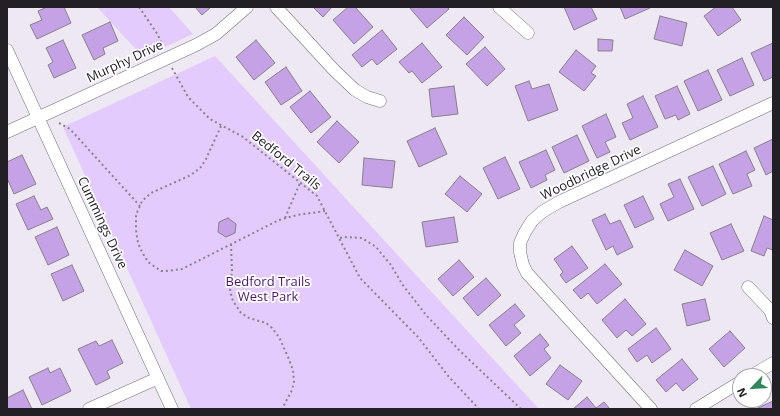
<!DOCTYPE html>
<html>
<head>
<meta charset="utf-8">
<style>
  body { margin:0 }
  #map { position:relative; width:780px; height:416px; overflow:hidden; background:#eee8f3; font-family:"Open Sans",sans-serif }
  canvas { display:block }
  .frame { position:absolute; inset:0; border:8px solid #222024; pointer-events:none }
  .north { position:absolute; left:732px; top:368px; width:40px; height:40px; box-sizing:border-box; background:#fff; border:1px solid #a7a6a7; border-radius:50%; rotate:245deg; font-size:11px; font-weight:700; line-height:16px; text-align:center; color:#222024 }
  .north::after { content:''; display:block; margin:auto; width:14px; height:18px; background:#30875c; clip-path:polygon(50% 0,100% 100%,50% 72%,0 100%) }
</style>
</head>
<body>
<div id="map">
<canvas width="780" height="416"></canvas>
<div class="frame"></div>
<div class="north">N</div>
</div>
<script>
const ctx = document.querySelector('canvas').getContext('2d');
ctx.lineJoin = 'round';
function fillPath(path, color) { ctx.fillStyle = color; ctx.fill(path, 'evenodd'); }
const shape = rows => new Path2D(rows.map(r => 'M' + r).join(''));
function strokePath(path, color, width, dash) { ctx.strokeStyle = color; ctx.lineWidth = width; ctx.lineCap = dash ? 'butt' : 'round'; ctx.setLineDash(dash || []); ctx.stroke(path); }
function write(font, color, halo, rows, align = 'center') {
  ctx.font = font + ' "Open Sans",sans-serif'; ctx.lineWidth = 3.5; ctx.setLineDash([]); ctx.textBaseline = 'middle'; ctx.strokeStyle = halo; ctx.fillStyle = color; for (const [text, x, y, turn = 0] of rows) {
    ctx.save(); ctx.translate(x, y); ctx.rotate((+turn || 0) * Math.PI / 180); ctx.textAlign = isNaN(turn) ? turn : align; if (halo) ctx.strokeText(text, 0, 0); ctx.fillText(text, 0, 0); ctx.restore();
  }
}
fillPath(shape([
  [97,7,169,7,193,34,143,57],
  [215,56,539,409,191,409,63,127]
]), '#e4cbfd');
const building = shape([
  [47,7,64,7,71,23,37,39,30,25,42,20,38,11,47,7],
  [195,7,211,7,202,15,195,7],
  [313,7,332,7,323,17,313,7],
  [348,7,355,7,373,27,354,44,333,20,348,7],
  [409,7,447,7,449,9,427,28,409,7],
  [564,7,591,7,597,19,574,30,564,7],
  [620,7,649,7,650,8,625,19,620,7],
  [716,7,732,7,741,20,718,36,704,16,716,7],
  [660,16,687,23,682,46,654,39,660,16],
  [464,17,484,37,467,55,446,35,464,17],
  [110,22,118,41,103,48,105,54,94,60,82,35,110,22],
  [382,30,397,49,377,65,372,59,362,67,352,55,382,30],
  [598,39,613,40,612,51,598,51,598,39],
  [63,40,76,68,54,78,48,65,53,62,46,48,63,40],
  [256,40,275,63,254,80,236,57,256,40],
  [422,43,442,67,422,83,412,71,409,73,399,62,422,43],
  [773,43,773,77,764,81,751,53,773,43],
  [485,47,505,69,487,86,466,64,485,47],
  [576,50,596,66,591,73,596,76,584,91,559,72,576,50],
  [742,58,754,85,730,96,717,70,742,58],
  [286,67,302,91,281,105,265,82,286,67],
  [708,70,722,100,698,111,684,81,708,70],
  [529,81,532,89,549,84,558,110,528,121,515,86,529,81],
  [454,86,458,114,432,117,429,89,454,86],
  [677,86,690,114,678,120,676,115,665,119,655,96,677,86],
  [310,91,331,117,311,133,290,107,310,91],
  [643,96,658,127,630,140,622,123,633,118,627,104,643,96],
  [606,114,616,137,605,142,610,152,597,158,582,126,606,114],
  [337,121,359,142,339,163,317,142,337,121],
  [435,128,447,154,419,167,407,141,435,128],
  [577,135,589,161,564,173,552,147,577,135],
  [773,139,773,171,766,175,754,148,773,139],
  [546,150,555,170,545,175,547,180,531,188,519,162,546,150],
  [746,151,755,170,747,174,752,186,733,194,719,164,746,151],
  [22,155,36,184,14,194,7,178,7,162,22,155],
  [505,157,520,189,498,199,483,168,505,157],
  [364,158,395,161,392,188,362,185,364,158],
  [713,166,726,194,702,206,688,177,713,166],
  [460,176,482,194,467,212,445,194,460,176],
  [680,179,694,209,668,221,660,204,674,197,668,184,680,179],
  [34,196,41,210,47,207,53,219,28,230,16,204,34,196],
  [643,196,654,219,635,228,624,205,643,196],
  [605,214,610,224,620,220,633,247,617,255,613,246,606,250,592,220,605,214],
  [764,216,773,220,773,250,767,248,764,256,751,251,764,216],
  [454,217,458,242,426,247,422,222,454,217],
  [228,218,236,224,235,233,226,237,218,232,219,222,228,218],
  [731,224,744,251,722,260,710,233,731,224],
  [57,227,69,255,48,265,35,237,57,227],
  [572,246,588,268,566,283,560,275,563,272,554,259,572,246],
  [685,250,713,266,702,286,674,270,685,250],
  [459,260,474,277,453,296,438,279,459,260],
  [605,264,622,284,597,304,588,293,581,299,573,290,605,264],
  [72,265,84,291,63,301,51,274,72,265],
  [486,278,501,295,478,316,463,298,486,278],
  [625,299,646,324,632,336,626,330,617,338,602,320,625,299],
  [705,299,710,320,687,326,682,304,705,299],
  [515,304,525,316,514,325,521,333,506,346,489,325,515,304],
  [656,328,671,349,652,363,647,355,637,362,628,349,656,328],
  [730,331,745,348,724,367,709,349,730,331],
  [540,334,549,345,544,349,551,358,530,376,514,356,540,334],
  [112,340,123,363,107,371,110,378,96,385,78,349,96,341,99,346,112,340],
  [682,359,698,379,683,391,676,383,666,392,656,380,682,359],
  [560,365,582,381,568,400,546,384,560,365],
  [48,368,50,373,60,368,71,391,42,405,29,377,48,368],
  [23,390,32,409,7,409,7,398,23,390],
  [587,397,596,408,604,402,610,409,573,409,587,397],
  [773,401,773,409,756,409,773,401]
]);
fillPath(building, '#c5a1e6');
strokePath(building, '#86818b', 1);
const minor = shape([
  [276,7,334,70,355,90,367,97,380,101],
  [499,7,528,33],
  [7,50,172,409],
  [7,132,196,45,216,34,247,7],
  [748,287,770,310,773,318],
  [751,376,773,363],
  [89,409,158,378],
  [651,409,527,273,523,265,520,252,520,243,525,232,532,221,542,212,559,202,773,103],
  [696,409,740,382]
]);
strokePath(minor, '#75707a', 13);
strokePath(shape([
  [139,7,158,35,163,47],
  [172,68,188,97,210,119,243,137,317,196,360,278,418,337,449,377,479,409],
  [59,123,70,129,140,206],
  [221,126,206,159,201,167,191,175,151,193,142,201,136,215,136,230,138,243,142,252,148,262,161,271,166,271,182,269,279,220,297,215,325,211],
  [285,218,300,183],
  [340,238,344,237,362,238,376,247,391,265,402,284,426,315,459,350,521,409],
  [231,244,232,271,230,291,233,301,241,313,249,318,266,323,272,328,279,337,288,357,293,370,294,382,292,390,282,409]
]), '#87838b', 2, [2, 3]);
strokePath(minor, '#fff', 12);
write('13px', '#222024', '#fff', [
  ["Murphy Drive",125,62,-25],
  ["Bedford Trails",286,161,39],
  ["Woodbridge Drive",591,173,-26],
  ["Cummings Drive",102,223,65]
]);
write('13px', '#491969', '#fff', [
  ["Bedford Trails",268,282],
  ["West Park",268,297]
]);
</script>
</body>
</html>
